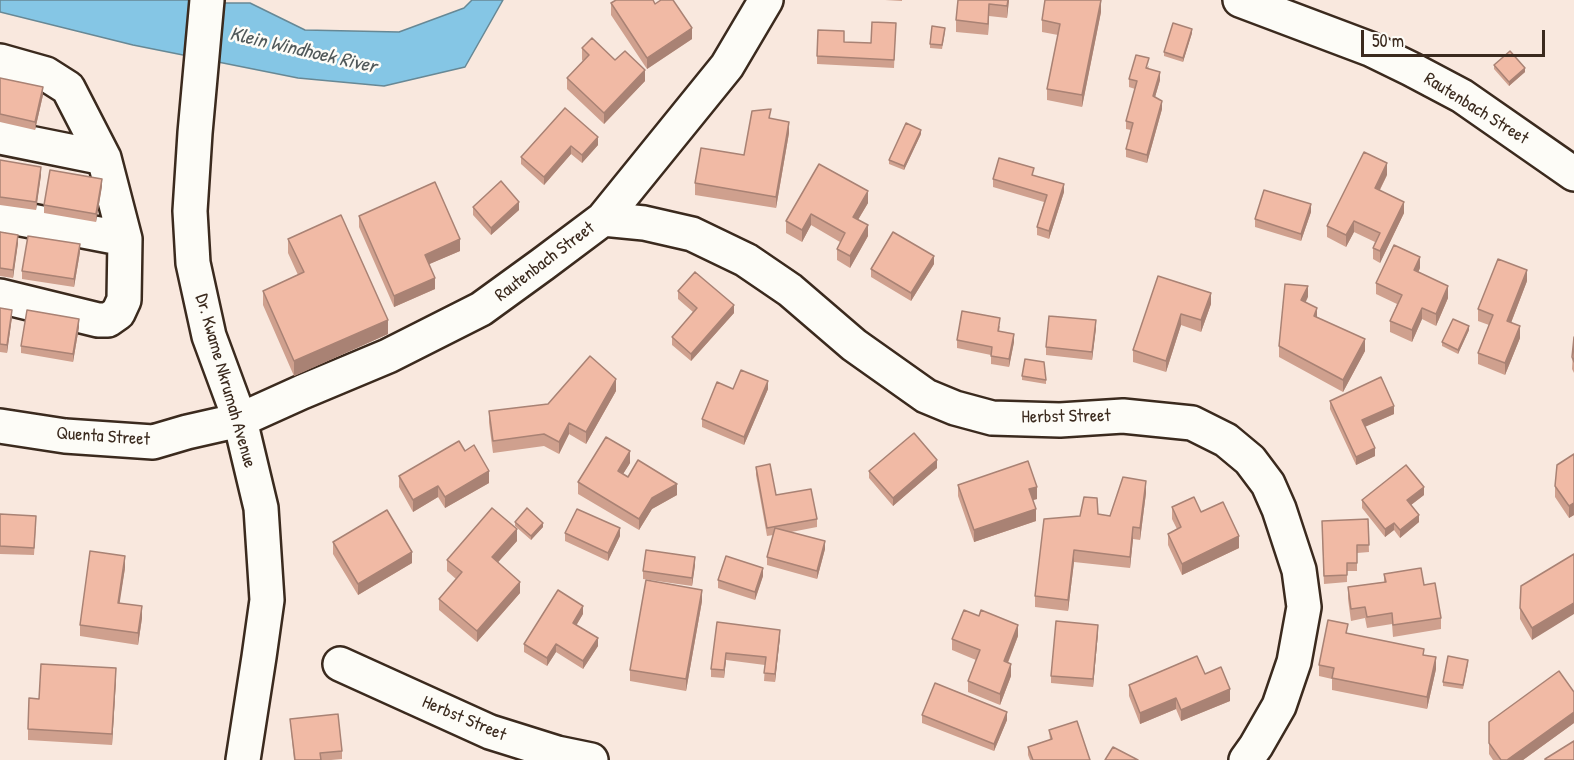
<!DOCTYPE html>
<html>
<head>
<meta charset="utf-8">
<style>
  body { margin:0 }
  #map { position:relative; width:1574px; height:760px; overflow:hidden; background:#f9e8de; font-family:"Patrick Hand",sans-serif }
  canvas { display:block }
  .scale { position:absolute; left:1361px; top:30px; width:184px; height:27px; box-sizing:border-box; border:3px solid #3b2a1e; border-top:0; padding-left:8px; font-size:18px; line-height:21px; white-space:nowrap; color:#3b2a1e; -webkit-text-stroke:4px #fdfcf7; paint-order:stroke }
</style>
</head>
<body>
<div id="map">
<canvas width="1574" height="760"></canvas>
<div class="scale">50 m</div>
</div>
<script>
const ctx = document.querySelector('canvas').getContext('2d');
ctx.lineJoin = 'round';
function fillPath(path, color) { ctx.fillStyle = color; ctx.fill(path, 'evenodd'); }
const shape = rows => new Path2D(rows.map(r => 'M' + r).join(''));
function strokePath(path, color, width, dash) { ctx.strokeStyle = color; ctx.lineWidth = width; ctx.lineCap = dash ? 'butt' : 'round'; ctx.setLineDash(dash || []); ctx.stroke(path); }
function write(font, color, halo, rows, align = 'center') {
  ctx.font = font + ' "Patrick Hand",sans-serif'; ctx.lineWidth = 5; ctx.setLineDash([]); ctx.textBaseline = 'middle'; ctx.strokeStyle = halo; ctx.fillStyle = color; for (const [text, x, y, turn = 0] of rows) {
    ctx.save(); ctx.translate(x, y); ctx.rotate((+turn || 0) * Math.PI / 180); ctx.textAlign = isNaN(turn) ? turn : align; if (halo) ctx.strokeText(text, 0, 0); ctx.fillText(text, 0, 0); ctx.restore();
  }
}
const water = shape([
  [0,0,193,0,201,3,250,3,305,30,399,32,464,8,472,0,503,0,465,67,384,86,298,78,133,45,0,12,0,0]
]);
fillPath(water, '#85c6e5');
strokePath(water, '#678895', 1.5);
const minor = shape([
  [207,0,195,133,190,211,193,263,209,336,240,420,261,508,267,600,259,657,243,760],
  [1240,0,1370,49,1411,69,1462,96,1574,174],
  [0,61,46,74,68,88,104,158,125,239,124,300,118,313,108,320,98,320,0,296],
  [0,137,104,158],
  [0,215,125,239],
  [603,219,644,223,692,234,746,260,790,290,854,345,926,396,955,408,992,418,1060,420,1123,416,1192,423,1226,440,1250,460,1268,484,1279,509,1299,570,1304,607,1294,662,1279,706,1256,746,1246,760],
  [0,426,65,436,153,442,187,432,240,420,302,392,388,356,481,309,543,264,603,219,727,66,766,0],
  [340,664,490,732,557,753,591,760]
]);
strokePath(minor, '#3b2a1e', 38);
strokePath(minor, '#fdfcf7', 33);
fillPath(shape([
  [885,0,902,0,902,1],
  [958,0,1009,0,1007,18,989,16,988,35,956,32,956,20],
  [611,3,655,4,692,39,647,69,611,15],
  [1101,12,1082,107,1047,100,1047,89,1058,35,1042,32,1042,20],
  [896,23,894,68,817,64,817,56,844,42,871,43],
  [945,32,942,49,930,48,930,44],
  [1192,33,1183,62,1164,56,1164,52],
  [582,48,645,81,604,124,567,89,567,78,583,61,582,60],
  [1494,65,1525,72,1509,86,1494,69],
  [1149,66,1148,69,1160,80,1155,97,1162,109,1147,163,1126,157,1126,149,1131,130,1126,129,1126,121,1135,89,1129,87,1129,79],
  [0,78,43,95,35,130,0,122],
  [565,108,598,145,582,163,571,154,544,185,521,164,521,157],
  [771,119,789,133,776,208,695,195,695,183,744,155],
  [921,134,904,170,889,164,889,160],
  [0,160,41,175,36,210,0,205],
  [819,164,868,203,858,220,868,236,850,268,837,260,837,249,840,242,811,225,802,242,786,233,786,221],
  [1034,175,1064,192,1049,239,1037,235,1037,227,1044,202,993,187,993,179],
  [1387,175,1380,190,1404,213,1380,263,1373,259,1373,248,1375,242,1354,232,1346,247,1327,237,1327,226],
  [102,186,96,222,44,213,44,205],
  [473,207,519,210,491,235,473,215],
  [1311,212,1301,241,1255,227,1255,219],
  [359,216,460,251,429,264,435,289,394,307,359,227],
  [0,232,18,243,13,278,0,276],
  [288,239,388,334,294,376,263,305,263,291,298,275,288,253],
  [80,252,74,287,22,279,22,271],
  [934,264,911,301,871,277,871,269],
  [1420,268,1418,272,1448,298,1436,326,1422,319,1412,342,1390,332,1390,321,1397,304,1376,294,1376,283],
  [1158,276,1211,304,1201,332,1181,325,1166,372,1133,362,1133,350],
  [1527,281,1511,323,1520,338,1505,375,1478,364,1478,353,1489,325,1478,321,1478,309],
  [678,291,734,313,691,361,672,345,672,337,693,312,678,299],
  [1308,297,1305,302,1317,317,1365,351,1343,392,1279,357,1279,346],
  [0,308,12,317,7,353,0,352],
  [1000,326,999,332,1014,342,1009,367,991,364,991,355,957,348,957,340],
  [79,327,73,362,21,353,21,346],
  [1096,328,1092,360,1046,355,1046,347],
  [1469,330,1458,354,1442,346,1442,342],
  [1574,337,1574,373,1572,369],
  [1022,376,1046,380,1046,384,1022,380],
  [733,389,768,389,744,445,702,427,702,419],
  [616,391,586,444,569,434,559,454,544,446,493,453,489,423,489,411,548,404],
  [1330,401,1394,414,1365,427,1375,456,1356,465,1330,409],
  [465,451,489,483,445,508,438,497,413,512,399,487,399,476],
  [1574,454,1574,515,1569,518,1555,497,1555,486],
  [630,463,623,474,628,477,677,495,652,509,639,530,578,494,578,482],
  [756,467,776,495,817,519,817,527,791,532,825,549,817,579,767,565,767,557,773,535,767,536,756,475],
  [937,468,893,506,869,478,869,471],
  [958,485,1037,499,1033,500,1036,521,974,542,958,496],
  [1146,493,1140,540,1133,539,1130,568,1074,562,1068,611,1035,607,1035,596,1098,514,1110,516],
  [1424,495,1411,505,1419,522,1400,538,1394,530,1385,537,1362,508,1362,500],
  [1172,507,1201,512,1239,548,1182,575,1168,545,1168,534,1177,529,1172,519],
  [0,514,36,523,34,555,0,554],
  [1368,519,1369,552,1357,553,1357,571,1347,571,1347,582,1324,584,1322,529],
  [515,522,543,527,531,540,515,526],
  [565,533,620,536,608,561,565,541],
  [517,541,498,562,520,593,477,642,439,610,439,599,456,579,447,571,447,560],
  [333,542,412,563,358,595,333,554],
  [1574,554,1532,640,1520,619,1520,608],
  [695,565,692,586,643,579,643,571],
  [125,568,119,603,142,618,138,645,80,636,80,625],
  [1384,574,1424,585,1441,618,1441,629,1393,637,1392,624,1367,628,1365,618,1351,621,1348,599,1348,587,1384,582],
  [763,576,755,600,718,588,718,580],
  [702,601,686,691,630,681,630,670],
  [583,614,576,625,598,646,583,669,556,652,547,666,524,652,524,644],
  [717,622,780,637,775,682,764,681,765,665,726,660,724,678,711,677,711,669],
  [1098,633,1093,687,1051,683,1051,676],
  [1348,634,1424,655,1436,669,1427,709,1332,690,1332,679,1319,676,1319,665],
  [1018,636,1008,663,1011,676,1000,705,968,692,968,681,976,660,952,650,952,639],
  [1468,664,1463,689,1443,686,1443,682],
  [1205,674,1230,701,1181,721,1176,709,1140,724,1129,696,1129,685],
  [116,679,112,745,28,740,28,729,39,699],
  [922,715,1007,720,994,751,922,723],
  [290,719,342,751,342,759,331,760,294,760],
  [1489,722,1574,723,1523,760,1493,760,1489,754],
  [1049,730,1090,760,1030,760,1028,755,1028,747,1050,740]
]), '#cfa08e');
fillPath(shape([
  [1008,0,1009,0,1007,18,1007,6],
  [1101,0,1101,12,1082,107,1082,95],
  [989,4,989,16,988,35,988,24],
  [692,28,692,39,647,69,647,58],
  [1192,29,1192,33,1183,62,1183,58],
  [1525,68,1525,72,1509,86,1509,82],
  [645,70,645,81,604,124,604,113],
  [1160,72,1160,80,1153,104,1153,96],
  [43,87,43,95,35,130,35,122],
  [1162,101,1162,109,1147,163,1147,155],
  [789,122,789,133,776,208,776,197],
  [921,130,921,134,904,170,904,166],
  [598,137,598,145,582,163,582,155],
  [571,146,571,154,544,185,544,177],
  [1387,163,1387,175,1375,199,1375,188],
  [41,167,41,175,36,210,36,202],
  [102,179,102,186,96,222,96,214],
  [1064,184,1064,192,1049,239,1049,231],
  [868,191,868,203,853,228,853,217],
  [519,202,519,210,491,235,491,228],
  [1404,202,1404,213,1380,263,1380,251],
  [1311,204,1311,212,1301,241,1301,234],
  [811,214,811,225,802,242,802,230],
  [1354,221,1354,232,1346,247,1346,235],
  [868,225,868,236,850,268,850,256],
  [18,235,18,243,13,278,13,270],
  [460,239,460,251,425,266,425,255],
  [80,244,80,252,74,287,74,279],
  [934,256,934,264,911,301,911,293],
  [1420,257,1420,268,1414,282,1414,270],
  [1527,270,1527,281,1507,333,1507,321],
  [435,278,435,289,394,307,394,296],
  [1308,286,1308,297,1301,312,1301,300],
  [1448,286,1448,298,1436,326,1436,314],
  [1211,293,1211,304,1201,332,1201,320],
  [734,305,734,313,691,361,691,354],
  [1317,308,1317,319,1314,316],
  [1422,308,1422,319,1412,342,1412,330],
  [12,310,12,317,7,353,7,345],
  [1181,314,1181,325,1166,372,1166,361],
  [79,319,79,327,73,362,73,354],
  [388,320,388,334,294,376,294,361],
  [1096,320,1096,328,1092,360,1092,352],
  [1469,326,1469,330,1458,354,1458,350],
  [1520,326,1520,338,1505,375,1505,363],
  [1014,334,1014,342,1009,367,1009,359],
  [1365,339,1365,351,1343,392,1343,380],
  [616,379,616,391,586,444,586,432],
  [768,381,768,389,744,445,744,437],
  [1394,406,1394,414,1362,428,1362,420],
  [569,423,569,434,559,454,559,442],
  [1375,448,1375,456,1356,465,1356,457],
  [630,451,630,463,618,482,618,471],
  [937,460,937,468,893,506,893,498],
  [489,471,489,483,445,508,445,497],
  [1146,481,1146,493,1140,540,1140,528],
  [677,484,677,495,652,509,639,530,639,519,652,498],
  [438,486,438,497,413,512,413,500],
  [1037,487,1037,499,1029,501,1029,489],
  [1424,487,1424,495,1407,508,1407,500],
  [1574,503,1574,515,1569,518,1569,506],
  [1036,509,1036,521,974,542,974,530],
  [1419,515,1419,522,1400,538,1400,530],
  [543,523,543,527,531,540,531,536],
  [1394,523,1394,530,1385,537,1385,529],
  [1133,527,1133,539,1130,568,1130,557],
  [620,528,620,536,608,561,608,553],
  [517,529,517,541,492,569,492,557],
  [1239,536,1239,548,1182,575,1182,564],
  [825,541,825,549,817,579,817,571],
  [1074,550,1074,562,1068,611,1068,600],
  [412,552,412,563,358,595,358,584],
  [125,556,125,568,118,614,118,603],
  [695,557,695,565,692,586,692,578],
  [763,568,763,576,755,600,755,592],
  [520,582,520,593,477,642,477,631],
  [702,590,702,601,686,691,686,679],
  [1574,603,1574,614,1532,640,1532,628],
  [142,606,142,618,138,645,138,633],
  [583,606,583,614,573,631,573,623],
  [1018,625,1018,636,1004,672,1004,661],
  [1098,625,1098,633,1093,687,1093,679],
  [780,630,780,637,775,682,775,674],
  [598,638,598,646,583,669,583,661],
  [556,644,556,652,547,666,547,658],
  [726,653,726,660,724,678,724,670],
  [1436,657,1436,669,1427,709,1427,697],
  [1011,664,1011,676,1000,705,1000,694],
  [116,668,116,679,112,745,112,734],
  [1230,689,1230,701,1181,721,1181,710],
  [1176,698,1176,709,1140,724,1140,713],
  [1007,712,1007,720,994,751,994,744],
  [1574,712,1574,723,1523,760,1507,760]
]), '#a98274');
const building = shape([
  [616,0,653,0,655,4,661,0,673,0,692,28,647,58,611,3,616,0],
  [958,0,1008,0,1007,6,989,4,988,24,956,20,958,0],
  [1045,0,1101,0,1082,95,1047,89,1060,24,1042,20,1045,0],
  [872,22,896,23,894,60,817,56,818,30,844,31,844,42,871,43,872,22],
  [1173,23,1192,29,1183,58,1164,52,1173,23],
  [932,26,945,28,942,45,930,44,932,26],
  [592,38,615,60,625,51,645,70,604,113,567,78,589,55,582,48,592,38],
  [1510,51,1525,68,1509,82,1494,65,1510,51],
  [1136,55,1149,58,1146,68,1160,72,1153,96,1162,101,1147,155,1126,149,1133,123,1126,121,1137,81,1129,79,1136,55],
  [0,78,43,87,35,122,0,114,0,78],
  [565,108,598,137,582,155,571,146,544,177,521,157,565,108],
  [771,109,769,118,789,122,776,197,695,183,701,148,744,155,752,111,771,109],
  [906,123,921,130,904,166,889,160,906,123],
  [1364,152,1387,163,1375,188,1404,202,1380,251,1373,248,1380,233,1354,221,1346,235,1327,226,1364,152],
  [999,158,1034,168,1032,175,1064,184,1049,231,1037,227,1047,195,993,179,999,158],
  [0,160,41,167,36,202,0,197,0,160],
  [819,164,868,191,853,217,868,225,850,256,837,249,845,233,811,214,802,230,786,221,819,164],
  [50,170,102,179,96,214,44,205,50,170],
  [501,181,519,202,491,228,473,207,501,181],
  [435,182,460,239,425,255,435,278,394,296,359,216,435,182],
  [1264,190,1311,204,1301,234,1255,219,1264,190],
  [341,215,388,320,294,361,263,291,304,272,288,239,341,215],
  [0,232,18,235,13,270,0,268,0,232],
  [893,232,934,256,911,293,871,269,893,232],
  [28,236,80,244,74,279,22,271,28,236],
  [1394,245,1420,257,1414,270,1448,286,1436,314,1422,308,1412,330,1390,321,1402,295,1376,283,1394,245],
  [1498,259,1527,270,1507,321,1520,326,1505,363,1478,353,1493,315,1478,309,1498,259],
  [695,272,734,305,691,354,672,337,697,308,678,291,695,272],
  [1158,276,1211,293,1201,320,1181,314,1166,361,1133,350,1158,276],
  [1285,284,1308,286,1301,300,1317,308,1314,316,1365,339,1343,380,1279,346,1285,284],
  [0,308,12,310,7,345,0,344,0,308],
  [27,310,79,319,73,354,21,346,27,310],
  [962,311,1000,318,998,331,1014,334,1009,359,991,356,992,347,957,340,962,311],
  [1049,316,1096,320,1092,352,1046,347,1049,316],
  [1453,319,1469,326,1458,350,1442,342,1453,319],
  [1574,337,1574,362,1572,357,1574,337],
  [590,356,616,379,586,432,569,423,559,442,544,434,493,441,489,411,548,404,590,356],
  [1025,359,1044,362,1046,380,1022,376,1025,359],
  [741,370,768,381,744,437,702,419,717,382,733,389,741,370],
  [1381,377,1394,406,1362,420,1375,448,1356,457,1330,401,1381,377],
  [914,433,937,460,893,498,869,471,914,433],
  [606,437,630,451,618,471,628,477,638,460,677,484,652,498,639,519,578,482,606,437],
  [459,441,465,451,474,445,489,471,445,497,438,486,413,500,399,476,459,441],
  [1574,454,1574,503,1569,506,1555,486,1557,465,1574,454],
  [1028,461,1037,487,1029,489,1036,509,974,530,958,485,1028,461],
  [770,464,776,495,811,489,817,519,767,528,756,467,770,464],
  [1406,465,1424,487,1407,500,1419,515,1400,530,1394,523,1385,529,1362,500,1406,465],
  [1123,477,1146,481,1140,528,1133,527,1130,557,1074,550,1068,600,1035,596,1044,519,1080,516,1084,497,1097,498,1098,514,1110,516,1123,477],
  [1194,497,1201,512,1223,502,1239,536,1182,564,1168,534,1181,527,1172,507,1194,497],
  [492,508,517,529,492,557,520,582,477,631,439,599,462,572,447,560,492,508],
  [527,508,543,523,531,536,515,522,527,508],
  [577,509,620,528,608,553,565,533,577,509],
  [387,510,412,552,358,584,333,542,387,510],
  [0,514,36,516,34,548,0,546,0,514],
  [1368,519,1369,545,1357,545,1357,563,1347,563,1347,575,1324,576,1322,521,1368,519],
  [775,528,825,541,817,571,767,557,775,528],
  [646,550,695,557,692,578,643,571,646,550],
  [90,551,125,556,118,603,142,606,138,633,80,625,90,551],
  [1574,554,1574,603,1532,628,1520,608,1521,586,1574,554],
  [726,556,763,568,755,592,718,580,726,556],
  [1421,568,1424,585,1435,583,1441,618,1393,625,1392,613,1367,617,1365,607,1351,609,1348,587,1386,582,1384,574,1421,568],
  [646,580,702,590,686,679,630,670,646,580],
  [558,590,583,606,573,623,598,638,583,661,556,644,547,658,524,644,558,590],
  [964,610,979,616,981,610,1018,625,1004,661,1011,664,1000,694,968,681,980,650,952,639,964,610],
  [1328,620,1348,624,1346,633,1424,649,1423,655,1436,657,1427,697,1332,678,1334,668,1319,665,1328,620],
  [1056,621,1098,625,1093,679,1051,676,1056,621],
  [717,622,780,630,775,674,764,673,766,657,726,653,724,670,711,669,717,622],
  [1197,656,1205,674,1221,667,1230,689,1181,710,1176,698,1140,713,1129,685,1197,656],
  [1448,656,1468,660,1463,685,1443,682,1448,656],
  [41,664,116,668,112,734,28,729,29,698,39,699,41,664],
  [1559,671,1574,692,1574,712,1507,760,1501,760,1489,743,1489,722,1559,671],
  [935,683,1007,712,994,744,922,715,935,683],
  [338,714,342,751,320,753,321,760,295,760,290,719,338,714],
  [1077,721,1090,760,1033,760,1028,747,1052,739,1049,730,1077,721],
  [1574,741,1574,760,1545,760,1545,759,1574,741],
  [1113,747,1138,760,1105,760,1113,747]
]);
fillPath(building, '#f1baa5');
strokePath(building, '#a98274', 1.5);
write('18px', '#3b2a1e', '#fdfcf7', [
  ["Rautenbach Street",1476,109,32],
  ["Rautenbach Street",545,262,-37],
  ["Dr. Kwame Nkrumah Avenue",225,381,74],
  ["Herbst Street",1066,417,-1],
  ["Quenta Street",103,437,4],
  ["Herbst Street",464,719,23]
]);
write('italic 20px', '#51595a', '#fdfcf7', [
  ["Klein Windhoek River",303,51,13]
]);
</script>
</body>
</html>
